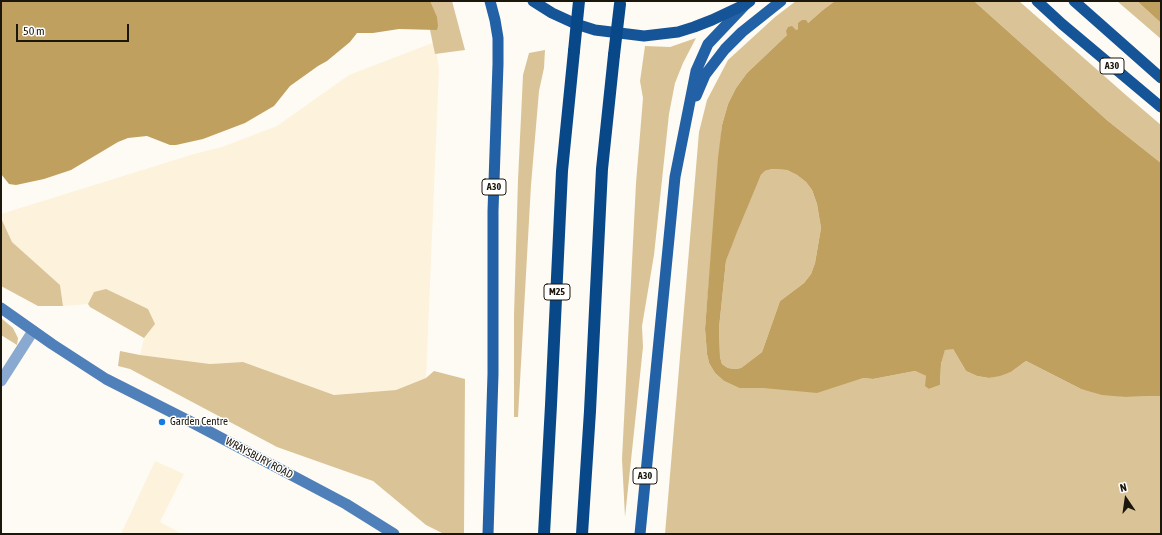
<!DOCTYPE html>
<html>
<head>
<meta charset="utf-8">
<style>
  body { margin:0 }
  #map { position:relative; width:1162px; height:535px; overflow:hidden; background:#fefbf4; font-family:"Asap Condensed",sans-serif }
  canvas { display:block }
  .frame { position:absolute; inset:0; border:2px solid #1c170c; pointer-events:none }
  .north { position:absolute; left:1106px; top:479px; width:40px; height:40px; -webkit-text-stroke:3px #fff; paint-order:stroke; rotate:347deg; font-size:11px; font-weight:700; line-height:16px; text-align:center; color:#1c170c }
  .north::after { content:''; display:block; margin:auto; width:14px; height:18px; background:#1c170c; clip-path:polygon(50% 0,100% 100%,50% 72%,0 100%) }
  .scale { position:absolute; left:16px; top:24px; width:113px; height:18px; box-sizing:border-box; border:2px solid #1c170c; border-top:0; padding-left:5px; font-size:12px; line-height:14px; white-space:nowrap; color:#1c170c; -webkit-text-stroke:3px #fff; paint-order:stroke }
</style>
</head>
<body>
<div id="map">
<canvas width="1162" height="535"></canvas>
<div class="frame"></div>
<div class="north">N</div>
<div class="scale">50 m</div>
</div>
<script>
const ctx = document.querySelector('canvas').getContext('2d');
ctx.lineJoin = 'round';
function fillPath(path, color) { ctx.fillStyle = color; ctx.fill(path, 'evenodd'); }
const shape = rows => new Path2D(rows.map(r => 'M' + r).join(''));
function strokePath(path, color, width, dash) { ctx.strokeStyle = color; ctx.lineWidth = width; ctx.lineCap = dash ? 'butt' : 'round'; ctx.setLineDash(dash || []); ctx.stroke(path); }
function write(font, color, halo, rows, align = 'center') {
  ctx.font = font + ' "Asap Condensed",sans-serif'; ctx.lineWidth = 3; ctx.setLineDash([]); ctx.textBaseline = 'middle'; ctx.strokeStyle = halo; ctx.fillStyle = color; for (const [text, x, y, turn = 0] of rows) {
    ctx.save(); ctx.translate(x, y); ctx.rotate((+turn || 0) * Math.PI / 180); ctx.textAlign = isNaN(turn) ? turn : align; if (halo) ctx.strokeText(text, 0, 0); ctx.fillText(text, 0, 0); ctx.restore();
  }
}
fillPath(shape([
  [435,42,439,69,426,378,396,390,334,395,243,362,210,364,140,355,144,338,90,307,88,304,63,306,60,285,12,242,1,218,1,214,194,154,222,147,277,126,349,75],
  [155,461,184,474,160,522,182,534,121,534]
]), '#fdf2db');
fillPath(shape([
  [424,1,452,1,465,50,435,54],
  [796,1,835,1,824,9,808,23,798,23,798,29,787,35,747,73,736,88,728,104,722,125,705,329,707,354,709,363,715,373,724,381,739,388,763,388,863,378,873,379,915,371,926,376,929,389,940,385,941,364,945,349,953,349,966,371,977,376,989,378,1011,372,1026,361,1081,389,1125,397,1161,396,1161,534,665,534,699,132,707,100,728,60,775,17],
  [974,1,1019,1,1127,96,1161,125,1161,163,1108,121],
  [1117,1,1137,1,1161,23,1161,39],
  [696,38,683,63,675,83,669,114,654,255,642,326,643,347,625,517,622,459,636,183,643,98,640,81,645,46,670,47],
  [545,50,544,68,539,91,531,185,518,417,514,417,514,315,518,180,523,75,529,53],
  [772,169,787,170,797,175,806,182,812,190,817,204,821,228,815,263,811,274,804,283,780,301,762,352,741,368,735,369,728,368,722,364,720,357,719,328,726,261,736,232,761,175,765,171],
  [1,218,12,242,60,285,63,306,38,306,1,286],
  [106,289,148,309,155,324,144,338,90,307,88,304,94,292],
  [1,318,13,328,18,338,17,345,1,335],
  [120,351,140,355,210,364,243,362,334,395,396,390,426,378,434,371,465,379,464,534,444,534,426,525,373,481,277,447,130,369,118,366]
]), '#dac497');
fillPath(shape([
  [1,1,430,1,437,17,438,26,437,30,399,29,373,33,357,33,350,42,327,61,318,66,290,86,274,106,245,123,203,139,176,145,170,145,147,136,128,138,118,142,71,170,44,179,16,185,9,184,1,174],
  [835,1,974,1,1108,121,1161,163,1161,396,1125,397,1102,395,1081,389,1026,361,1011,372,1000,376,989,378,977,376,966,371,953,349,945,350,941,364,940,385,929,389,925,386,926,376,915,371,873,379,863,378,817,393,763,388,739,388,724,381,715,373,709,363,707,354,705,329,718,158,722,125,728,104,736,88,747,73,787,35,786,31,788,27,792,26,796,30,798,29,798,23,802,20,806,20,808,23,824,9],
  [772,169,787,170,797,175,806,182,812,190,817,204,821,228,815,263,811,274,804,283,780,301,762,352,741,368,735,369,728,368,722,364,720,357,719,328,726,261,737,232,761,175,765,171],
  [1137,1,1161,1,1161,23]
]), '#c0a05f');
strokePath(shape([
  [1,381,33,331]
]), '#89a9d1', 11);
strokePath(shape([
  [1,308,52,344,106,379,193,423,346,504,394,534]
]), '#5080b9', 11);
strokePath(shape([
  [696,96,705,75,725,49,742,32,781,1],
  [488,534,493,374,493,211,498,64,498,38,495,20,490,1],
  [640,534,675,177,696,71,708,44,745,5]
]), '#2361a7', 11);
strokePath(shape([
  [533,1,552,13,576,24,595,30,644,36,678,32,694,27,712,20,746,4,750,1],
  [1037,1,1062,24,1161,107],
  [1074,1,1161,78]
]), '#165498', 11);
strokePath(shape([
  [544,534,551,405,562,171,574,51],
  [582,534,590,411,602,169,614,55]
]), '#094888', 12);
strokePath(shape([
  [574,51,579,1],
  [614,55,620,4]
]), '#094888', 12);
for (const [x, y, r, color] of [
  [162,422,4,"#137ce4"]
]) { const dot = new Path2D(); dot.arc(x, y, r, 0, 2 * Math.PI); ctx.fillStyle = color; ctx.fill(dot); strokePath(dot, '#fff', 1.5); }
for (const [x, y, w] of [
  [1112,66,24],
  [494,187,24],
  [557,292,26],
  [645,476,24]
]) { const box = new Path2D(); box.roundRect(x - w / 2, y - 8, w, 16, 3); ctx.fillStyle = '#fff'; ctx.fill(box); strokePath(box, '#1c170c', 1); }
write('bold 10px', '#1c170c', null, [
  ["A30",1112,66],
  ["A30",494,187],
  ["M25",557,292],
  ["A30",645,476]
]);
write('11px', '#1c170c', '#fff', [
  ["Garden Centre",170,422]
], 'left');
write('11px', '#1c170c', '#fff', [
  ["WRAYSBURY ROAD",259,458,28]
]);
</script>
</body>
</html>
